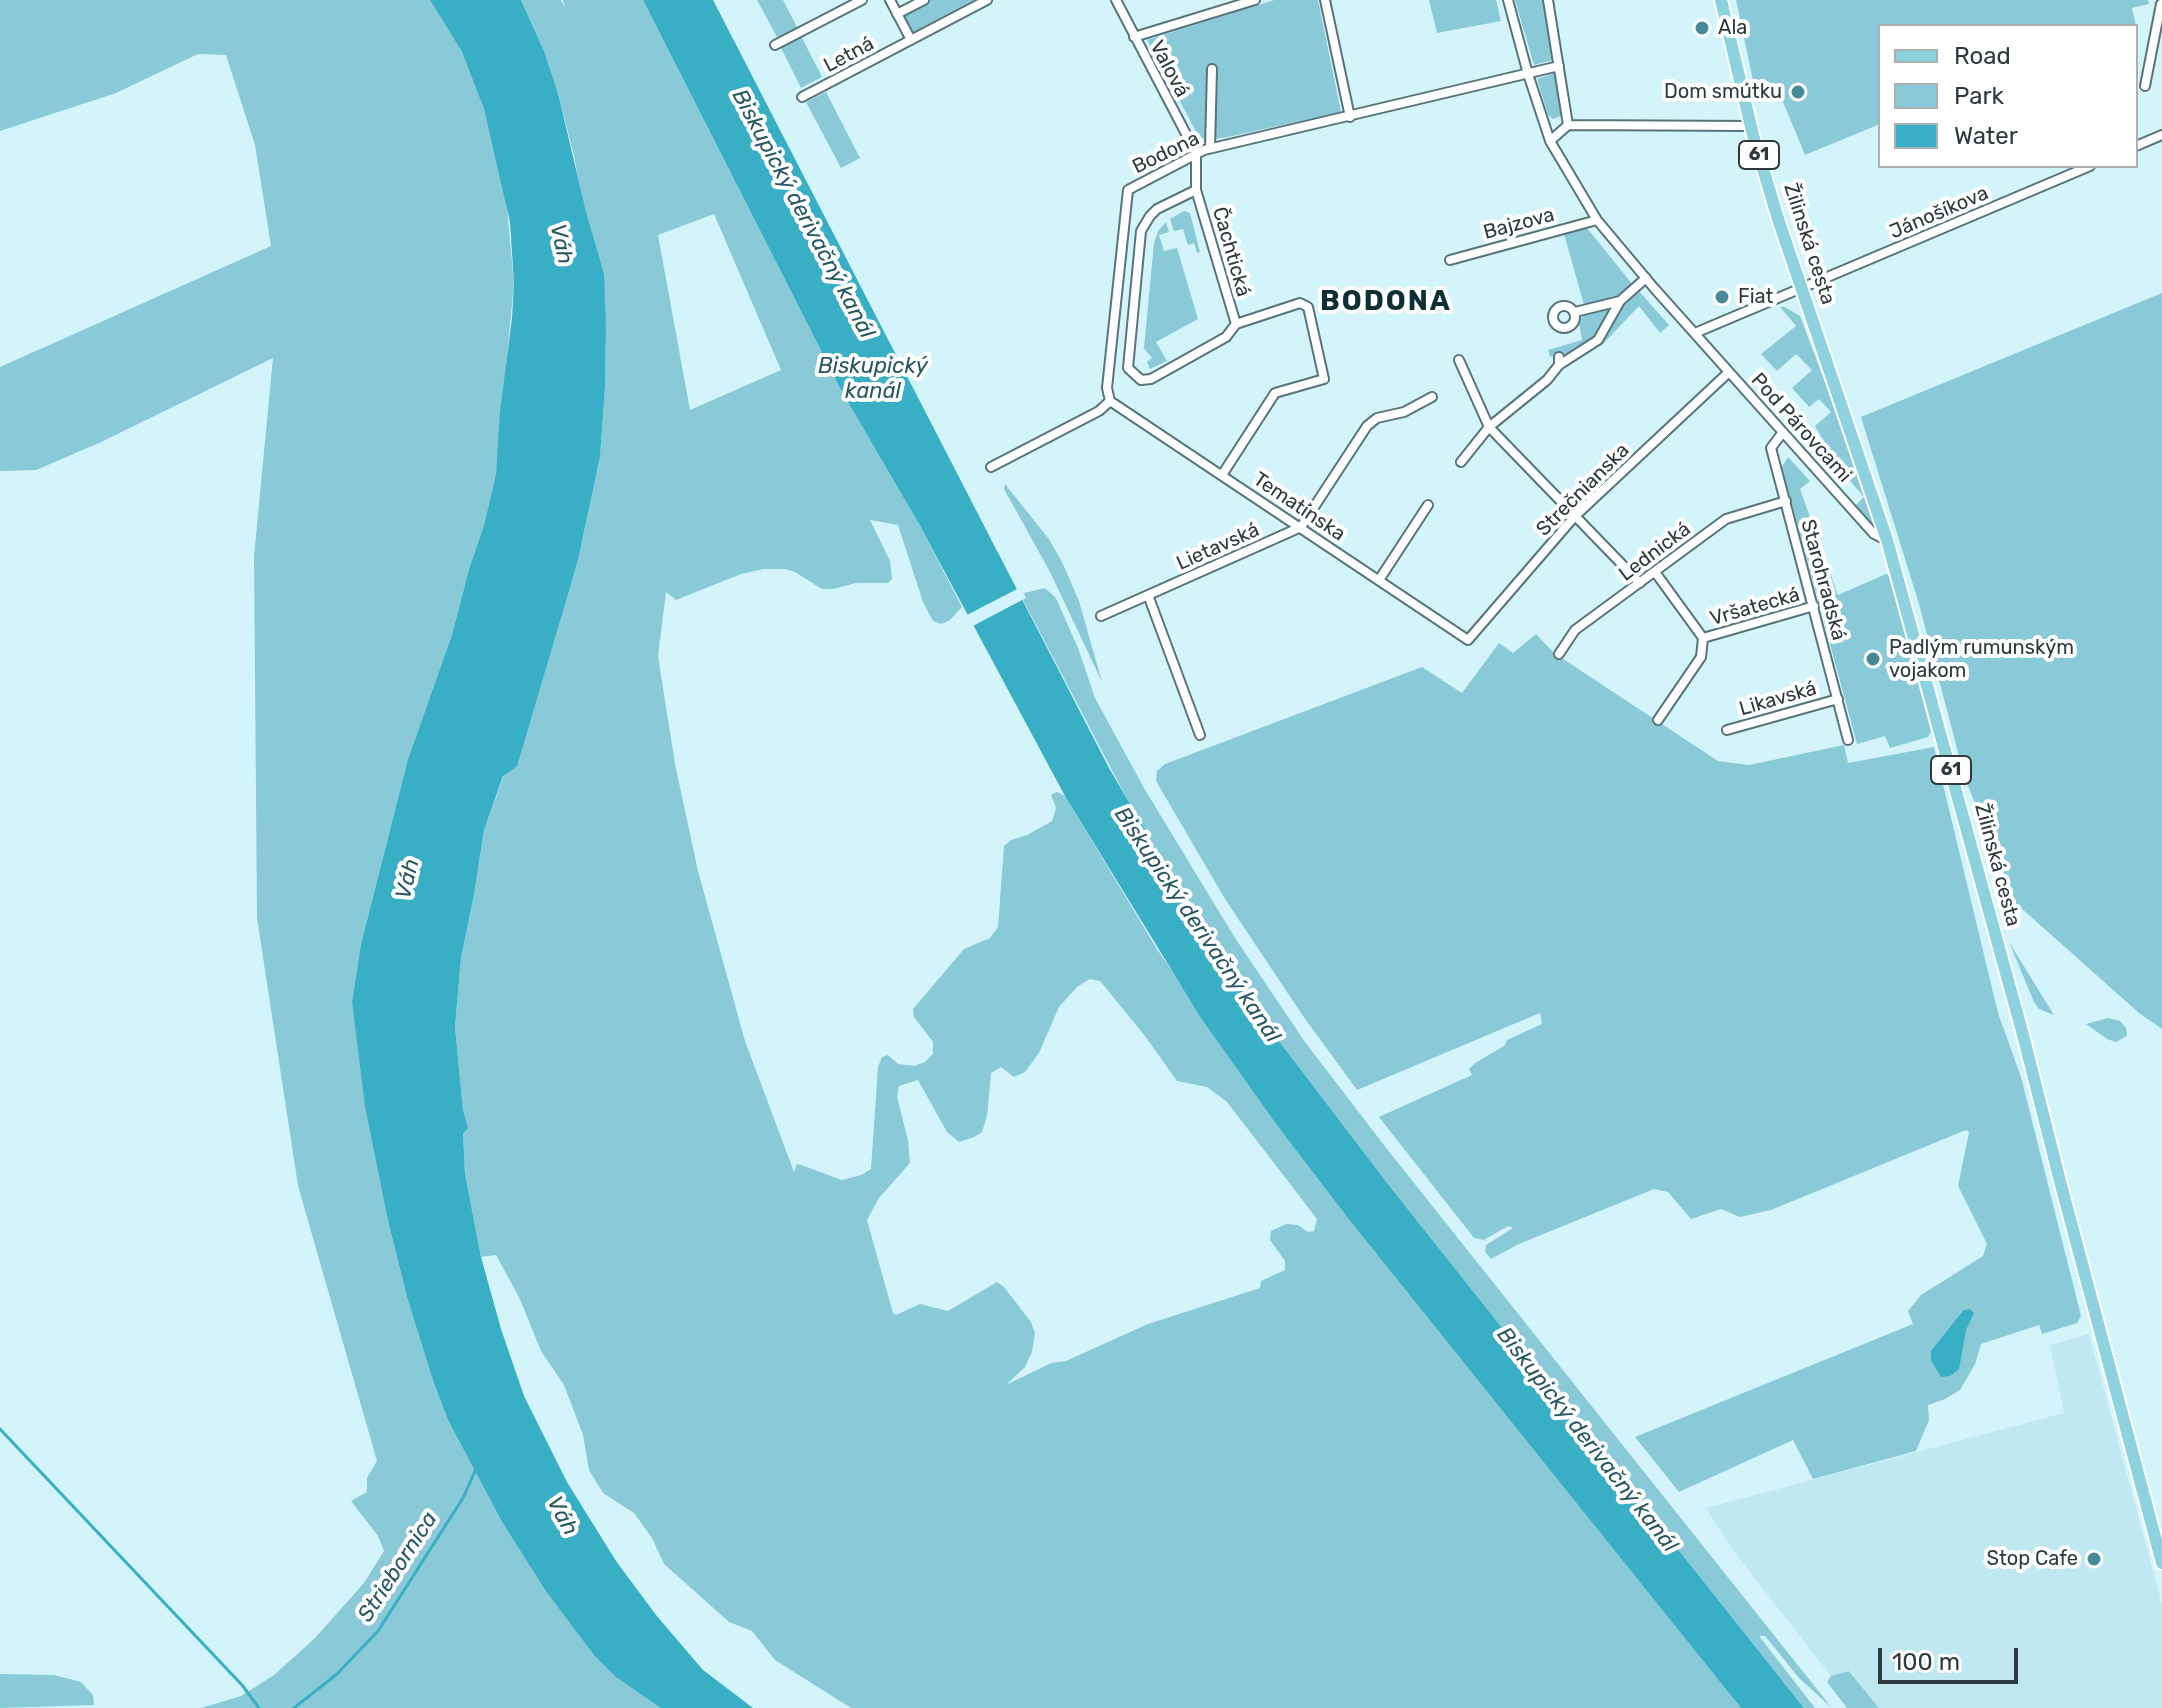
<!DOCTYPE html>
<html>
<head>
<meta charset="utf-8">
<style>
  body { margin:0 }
  #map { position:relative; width:2162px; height:1708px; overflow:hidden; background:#d4f4fb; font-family:Rubik,sans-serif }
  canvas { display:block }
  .legend { position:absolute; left:1878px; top:24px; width:260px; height:144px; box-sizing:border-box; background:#fff; border:2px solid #abb0b1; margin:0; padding:10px 14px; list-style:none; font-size:24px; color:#2d393c }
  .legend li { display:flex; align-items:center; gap:16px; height:40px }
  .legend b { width:40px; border:2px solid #abb0b1 }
  .scale { position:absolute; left:1878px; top:1648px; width:140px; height:36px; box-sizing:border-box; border:4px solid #2d393c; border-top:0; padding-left:10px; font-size:24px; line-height:28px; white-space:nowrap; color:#2d393c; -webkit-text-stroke:6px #fff; paint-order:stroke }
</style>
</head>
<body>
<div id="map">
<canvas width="2162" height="1708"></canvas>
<ul class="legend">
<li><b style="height:10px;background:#8ed2df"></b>Road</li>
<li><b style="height:22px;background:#8acad8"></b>Park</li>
<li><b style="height:22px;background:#38afc5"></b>Water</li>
</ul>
<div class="scale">100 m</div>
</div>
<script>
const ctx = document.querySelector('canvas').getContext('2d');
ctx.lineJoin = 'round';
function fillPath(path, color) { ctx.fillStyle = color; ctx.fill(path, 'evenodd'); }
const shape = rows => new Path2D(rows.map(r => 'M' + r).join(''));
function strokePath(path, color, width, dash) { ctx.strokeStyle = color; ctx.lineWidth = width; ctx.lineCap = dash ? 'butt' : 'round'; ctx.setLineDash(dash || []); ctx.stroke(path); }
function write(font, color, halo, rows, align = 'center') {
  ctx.font = font + ' Rubik,sans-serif'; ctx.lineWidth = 8; ctx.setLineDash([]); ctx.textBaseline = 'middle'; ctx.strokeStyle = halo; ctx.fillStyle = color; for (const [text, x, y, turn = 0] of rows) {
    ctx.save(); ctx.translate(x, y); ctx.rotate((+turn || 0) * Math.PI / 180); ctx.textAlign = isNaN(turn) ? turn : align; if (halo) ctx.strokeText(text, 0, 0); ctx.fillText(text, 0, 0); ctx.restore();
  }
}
fillPath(shape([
  [2089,1334,2162,1604,2162,1708,1879,1708,1850,1671,1831,1676,1732,1549,1706,1508,2064,1413,2050,1345]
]), '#bfe8f1');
fillPath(shape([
  [0,0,430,0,462,52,473,80,484,109,506,197,514,283,496,474,484,525,469,569,452,635,408,759,361,944,352,1002,389,1225,407,1297,449,1422,502,1522,545,1590,594,1654,661,1708,201,1708,241,1696,274,1675,314,1639,364,1583,384,1551,378,1536,351,1501,367,1492,367,1478,377,1461,298,1186,257,918,254,556,273,358,99,443,36,470,0,471,0,367,271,246,255,145,226,55,198,54,116,93,0,131],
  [521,0,561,0,565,8,563,0,643,0,842,392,919,524,962,607,949,621,941,624,933,621,923,602,898,525,870,520,890,561,892,579,888,583,856,583,833,589,822,589,795,572,785,569,764,569,741,574,676,600,666,592,658,656,675,764,698,871,745,1041,794,1172,797,1164,801,1165,842,1180,861,1175,871,1169,878,1067,882,1057,888,1055,898,1064,914,1066,925,1062,933,1054,933,1042,914,1017,913,1009,964,949,990,938,998,927,1004,846,1011,840,1027,835,1052,821,1056,808,1051,795,1057,792,1065,796,1157,949,1279,1128,1741,1708,851,1708,775,1660,752,1631,729,1622,664,1564,652,1538,634,1513,603,1493,589,1470,583,1435,564,1385,541,1351,520,1299,496,1255,481,1257,465,1174,463,1134,467,1128,463,1111,455,1027,461,958,474,895,484,830,547,657,578,560,600,457,605,388,606,328,574,156,558,93,544,51],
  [714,214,781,370,690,410,658,235],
  [1090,979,1100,981,1145,1036,1177,1081,1207,1087,1227,1102,1317,1219,1314,1231,1308,1232,1298,1225,1286,1224,1271,1231,1270,1240,1285,1261,1285,1270,1261,1281,1260,1288,1148,1324,1066,1361,1051,1363,1006,1385,1025,1367,1032,1352,1035,1333,1031,1322,1004,1287,997,1282,948,1311,920,1304,896,1315,893,1313,867,1220,879,1198,910,1163,908,1140,897,1097,899,1086,918,1080,947,1132,959,1142,974,1137,982,1132,987,1116,991,1073,1001,1067,1014,1077,1025,1072,1039,1053,1059,1007,1077,987],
  [757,0,783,0,798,29,778,39],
  [930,0,974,0,913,32,903,14],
  [1274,0,1318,0,1341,112,1228,137,1207,140,1199,137,1147,40],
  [1429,0,1496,0,1501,21,1437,33],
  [1515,0,1544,0,1553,60,1534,65],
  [1736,0,2148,0,2149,4,2132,8,2136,26,1880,26,1880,124,1805,155,1776,85,1767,81,1754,85],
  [801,36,822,77,801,88,780,46],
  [1555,73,1562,111,1561,116,1553,119,1548,115,1537,79],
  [826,92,860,158,841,168,806,102],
  [1184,211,1190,213,1200,252,1197,253,1194,243,1188,245,1183,229,1174,231,1170,219],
  [1166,222,1169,232,1159,235,1164,251,1177,248,1198,319,1156,342,1167,361,1150,369,1147,362,1152,358,1144,348,1154,243,1158,231],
  [1587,228,1633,285,1618,297,1584,305,1564,234],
  [1638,290,1669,325,1660,333,1639,306,1601,346,1599,343,1627,300],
  [2162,293,2162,1029,2139,1013,2012,900,1964,775,1919,604,1861,417],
  [1617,305,1596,339,1584,349,1550,357,1548,350,1582,340,1579,323,1584,313],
  [1780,307,1785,307,1800,316,1868,495,1877,529,1856,505,1864,497,1829,457,1824,462,1821,459,1824,450,1823,440,1815,426,1831,412,1819,399,1809,407,1792,388,1812,370,1796,354,1777,371,1761,354,1796,326],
  [1788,457,1810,481,1800,489,1838,595,1886,574,1890,576,1931,731,1928,737,1890,748,1885,736,1857,744,1782,467],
  [1005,484,1049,539,1063,564,1079,601,1102,682,1050,572,1004,489],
  [1045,588,1056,598,1078,648,1095,698,1144,788,1235,938,1305,1042,1387,1149,1832,1708,1799,1678,1765,1636,1759,1636,1815,1708,1804,1708,1391,1188,1269,1028,1138,820,1020,594],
  [1536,634,1554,653,1718,761,1749,765,1844,745,1848,763,1934,747,1998,1013,2021,1077,2081,1316,2077,1323,2042,1334,2039,1325,1981,1344,1975,1364,1960,1390,1945,1399,1928,1405,1929,1420,1916,1451,1813,1479,1793,1440,1679,1492,1635,1437,1913,1324,1908,1311,1921,1295,1983,1256,1987,1244,1958,1186,1969,1132,1966,1130,1771,1210,1740,1217,1721,1209,1691,1219,1668,1192,1654,1189,1519,1244,1491,1259,1485,1252,1486,1245,1513,1228,1508,1226,1484,1240,1474,1238,1379,1117,1472,1075,1469,1069,1475,1063,1504,1046,1507,1040,1542,1024,1540,1013,1357,1090,1303,1016,1225,899,1156,781,1157,771,1165,764,1422,667,1462,693,1499,643,1513,653],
  [2009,942,2054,1015,2039,1009,2034,1002],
  [2108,1018,2120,1021,2126,1028,2127,1036,2116,1042,2107,1039,2086,1024],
  [1849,1671,1879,1708,1847,1708,1827,1682,1831,1676],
  [0,1674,54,1675,81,1682,93,1695,94,1705,0,1708]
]), '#8acad8');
fillPath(shape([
  [430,0,521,0,544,51,558,93,586,212,604,274,606,328,605,388,600,457,578,560,517,766,503,776,484,830,474,895,461,958,455,1027,463,1110,468,1128,463,1134,465,1174,481,1257,501,1329,524,1396,567,1482,616,1561,656,1615,703,1670,753,1708,661,1708,616,1677,594,1655,545,1590,502,1522,449,1422,434,1383,407,1297,389,1225,365,1106,352,1002,361,944,408,759,452,635,469,569,484,525,496,474,500,412,512,318,514,283,510,222,484,109,462,52],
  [643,0,713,0,1109,768,1180,890,1269,1028,1391,1188,1804,1708,1741,1708,1352,1223,1279,1128,1201,1018,1065,796,919,524,842,392],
  [1970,1309,1974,1313,1966,1330,1959,1369,1950,1376,1941,1377,1931,1360,1931,1351,1958,1317,1964,1310]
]), '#38afc5');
fillPath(shape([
  [1021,587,1026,598,969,628,963,617]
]), '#d4f4fb');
strokePath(shape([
  [0,1429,242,1685,259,1708],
  [294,1708,337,1674,378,1631,463,1498,476,1469]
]), '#38afc5', 3);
const minor = shape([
  [890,0,911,40],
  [1116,0,1196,153,1196,190,1236,324],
  [1325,0,1350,117],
  [1508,0,1528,74,1550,141,1597,220,1654,288,1874,534,1886,540],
  [1548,0,1568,125],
  [897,14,924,0],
  [1134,37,1255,0],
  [775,45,862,0],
  [2145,86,2161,4],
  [802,97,987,0],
  [1550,141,1568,125,1751,126],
  [2136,146,2162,135],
  [1210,148,1212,69],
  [1196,190,1157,209,1150,216,1141,231,1128,368,1141,380,1151,379,1226,337,1236,324],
  [1450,260,1597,220],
  '1553 317a11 11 0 1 1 22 0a11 11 0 1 1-22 0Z',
  [1575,312,1620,301],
  [1695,333,2090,166],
  [1459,360,1489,427,1640,583],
  [1559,365,1598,340,1620,301,1646,278],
  [1110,401,1468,640,1575,516,1729,372],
  [1783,432,1771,448,1848,740],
  [1461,462,1489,427,1547,380,1559,365,1559,357],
  [991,467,1099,411,1110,401,1107,388,1128,190,1204,150,1559,66],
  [1222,475,1275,393,1324,379,1308,307,1300,303,1236,324],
  [1655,572,1703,638],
  [1379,580,1428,505],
  [1148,595,1200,735],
  [1101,616,1301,527,1367,426,1377,418,1404,412,1432,397],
  [1559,654,1575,630,1726,519,1786,501],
  [1658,720,1701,657,1703,638,1814,606],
  [1727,730,1838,699]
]);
const primary = shape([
  [1721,0,1753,135,1778,219,1887,540,2023,1035,2061,1185,2162,1563]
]);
strokePath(minor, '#57747b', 12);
strokePath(primary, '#fff', 16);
strokePath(minor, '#fff', 8);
strokePath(primary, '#8ed2df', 12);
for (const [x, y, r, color] of [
  [1702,28,8,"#468a98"],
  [1798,92,8,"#468a98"],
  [1722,297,8,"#468a98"],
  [1873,659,8,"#468a98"],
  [2094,1559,8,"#468a98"]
]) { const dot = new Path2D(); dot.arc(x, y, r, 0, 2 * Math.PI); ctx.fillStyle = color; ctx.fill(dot); strokePath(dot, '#fff', 3); }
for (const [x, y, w] of [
  [1759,155,40],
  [1951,770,40]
]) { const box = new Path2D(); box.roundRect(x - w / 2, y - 14, w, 28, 6); ctx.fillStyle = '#fff'; ctx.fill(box); strokePath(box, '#2d393c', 2); }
write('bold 18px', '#2d393c', null, [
  ["61",1759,155],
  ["61",1951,770]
]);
write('20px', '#2d393c', '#fff', [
  ["Ala",1718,28],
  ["Dom smútku",1782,92,"right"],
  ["Fiat",1738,297],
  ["Padlým rumunským",1889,648],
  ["vojakom",1889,671],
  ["Stop Cafe",2078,1559,"right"]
], 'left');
write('20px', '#2d393c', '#fff', [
  ["Letná",849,55,-28],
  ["Valová",1169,69,62],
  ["Bodona",1166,153,-26],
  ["Jánošíkova",1939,213,-23],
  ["Bajzova",1519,224,-15],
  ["Žilinská cesta",1809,244,72],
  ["Čachtická",1231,252,74],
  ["Pod Párovcami",1801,428,48],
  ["Strečnianska",1583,490,-45],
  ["Tematínska",1299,507,34],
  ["Lietavská",1218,547,-24],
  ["Lednická",1655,552,-37],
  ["Starohradská",1823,580,75],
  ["Vršatecká",1755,607,-16],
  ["Likavská",1778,699,-16],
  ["Žilinská cesta",1997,865,75]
]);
write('italic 22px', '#275761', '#fff', [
  ["Biskupický derivačný kanál",803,214,62],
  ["Váh",561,244,78],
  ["Biskupický",873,367],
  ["kanál",873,392],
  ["Váh",408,879,-77],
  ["Biskupický derivačný kanál",1197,925,56],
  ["Biskupický derivačný kanál",1587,1440,52],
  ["Váh",562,1516,62],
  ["Striebornica",398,1567,-57]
]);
ctx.letterSpacing = '2px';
write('bold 28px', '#0d2f35', '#fff', [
  ["BODONA",1386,302]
]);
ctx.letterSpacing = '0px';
</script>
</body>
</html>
